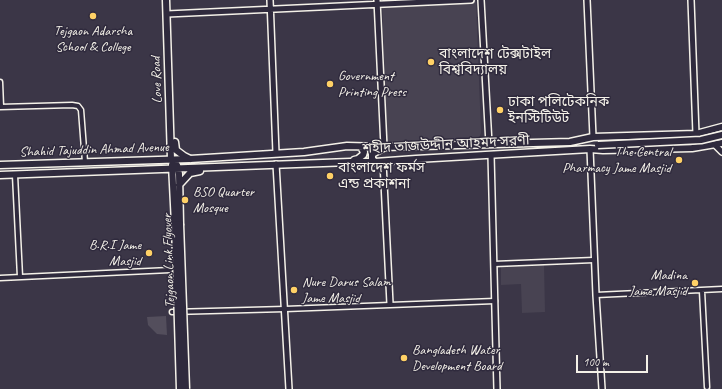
<!DOCTYPE html>
<html>
<head>
<meta charset="utf-8">
<style>
  body { margin:0 }
  #map { position:relative; width:722px; height:389px; overflow:hidden; background:#3b3647; font-family:Caveat,sans-serif }
  canvas { display:block }
  .scale { position:absolute; left:576px; top:355px; width:72px; height:18px; box-sizing:border-box; border:2px solid #f4f1e8; border-top:0; padding-left:5px; font-size:12px; line-height:14px; white-space:nowrap; color:#f4f1e8; -webkit-text-stroke:3px #2f2a3d; paint-order:stroke }
</style>
</head>
<body>
<div id="map">
<canvas width="722" height="389"></canvas>
<div class="scale">100 m</div>
</div>
<script>
const ctx = document.querySelector('canvas').getContext('2d');
ctx.lineJoin = 'round';
function fillPath(path, color) { ctx.fillStyle = color; ctx.fill(path, 'evenodd'); }
const shape = rows => new Path2D(rows.map(r => 'M' + r).join(''));
function strokePath(path, color, width, dash) { ctx.strokeStyle = color; ctx.lineWidth = width; ctx.lineCap = dash ? 'butt' : 'round'; ctx.setLineDash(dash || []); ctx.stroke(path); }
function write(font, color, halo, rows, align = 'center') {
  ctx.font = font + ' Caveat,"Noto Sans Bengali",sans-serif'; ctx.lineWidth = 3; ctx.setLineDash([]); ctx.textBaseline = 'middle'; ctx.strokeStyle = halo; ctx.fillStyle = color; for (const [text, x, y, turn = 0] of rows) {
    ctx.save(); ctx.translate(x, y); ctx.rotate((+turn || 0) * Math.PI / 180); ctx.textAlign = isNaN(turn) ? turn : align; if (halo) ctx.strokeText(text, 0, 0); ctx.fillText(text, 0, 0); ctx.restore();
  }
}
fillPath(shape([
  [382,0,476,0,481,133,479,138,468,140,387,143],
  [544,264,545,312,522,313,521,284,501,285,501,265]
]), '#484352');
fillPath(shape([
  [166,316,167,335,157,334,148,325,147,317]
]), '#534e5c');
const minor = shape([
  [0,82,1,107],
  [0,107,72,105,78,106,81,110,85,162],
  [15,175,20,277],
  [494,264,594,260],
  [0,278,170,270],
  [702,291,707,387],
  [596,295,722,289],
  [172,312,285,309,495,301]
]);
const tertiary = shape([
  [270,0,276,153],
  [377,0,384,147],
  [481,0,489,144],
  [587,0,593,137],
  [691,0,696,134],
  [167,14,471,0],
  [715,145,722,152],
  [590,149,596,295,602,389],
  [491,155,497,389],
  [383,162,390,304],
  [276,164,289,389]
]);
const secondary = shape([
  [166,0,171,159],
  [175,142,176,150,184,156,190,159]
]);
const primary = shape([
  [171,159,177,165,179,174,180,224],
  [354,160,358,159,363,155,364,152,361,147],
  [375,162,372,159,372,154,383,148],
  [0,165,190,159,304,152,347,146,384,147,570,142,593,137,696,134,722,127],
  [172,165,175,224],
  [0,175,350,162,375,162,416,159,590,149,603,150,692,148,722,143],
  [179,185,190,173,200,171]
]);
strokePath(minor, '#f4f1e8', 7);
strokePath(tertiary, '#f4f1e8', 8);
strokePath(secondary, '#f4f1e8', 9);
strokePath(primary, '#f4f1e8', 9);
strokePath(minor, '#2f2a3d', 4);
strokePath(tertiary, '#2f2a3d', 5);
strokePath(secondary, '#2f2a3d', 6);
strokePath(primary, '#2f2a3d', 6);
const primaryBridge = shape([
  [598,145,701,140,722,135],
  [175,224,180,389],
  [180,224,186,389]
]);
strokePath(primaryBridge, '#f4f1e8', 9, []);
strokePath(primaryBridge, '#2f2a3d', 6);
for (const [x, y, r, color] of [
  [93,16,4,"#ffd166"],
  [431,62,4,"#ffd166"],
  [330,84,4,"#ffd166"],
  [500,110,4,"#ffd166"],
  [679,160,4,"#ffd166"],
  [330,176,4,"#ffd166"],
  [185,200,4,"#ffd166"],
  [149,253,4,"#ffd166"],
  [695,283,4,"#ffd166"],
  [294,290,4,"#ffd166"],
  [404,358,4,"#ffd166"]
]) { const dot = new Path2D(); dot.arc(x, y, r, 0, 2 * Math.PI); ctx.fillStyle = color; ctx.fill(dot); strokePath(dot, '#2f2a3d', 1.5); }
write('14px', '#f4f1e8', '#2f2a3d', [
  ["Tejgaon Adarsha",93,31,"center"],
  ["School & College",93,47,"center"],
  ["বাংলাদেশ টেক্সটাইল",439,54],
  ["বিশ্ববিদ্যালয়",439,70],
  ["Government",338,76],
  ["Printing Press",338,92],
  ["ঢাকা পলিটেকনিক",508,102],
  ["ইনস্টিটিউট",508,118],
  ["The Central",671,152,"right"],
  ["Pharmacy Jame Masjid",671,168,"right"],
  ["বাংলাদেশ ফর্মস",338,168],
  ["এন্ড প্রকাশনা",338,184],
  ["BSO Quarter",193,192],
  ["Mosque",193,208],
  ["B.R.I Jame",141,245,"right"],
  ["Masjid",141,261,"right"],
  ["Madina",687,275,"right"],
  ["Jame Masjid",687,291,"right"],
  ["Nure Darus Salam",302,282],
  ["Jame Masjid",302,298],
  ["Bangladesh Water",412,350],
  ["Development Board",412,366]
], 'left');
write('14px', '#f4f1e8', '#2f2a3d', [
  ["Love Road",157,80,-92],
  ["শহীদ তাজউদ্দীন আহমদ সরণী",446,145,-3],
  ["Shahid Tajuddin Ahmad Avenue",94,150,-2],
  ["Tejgaon Link Flyover",169,261,-92]
]);
</script>
</body>
</html>
